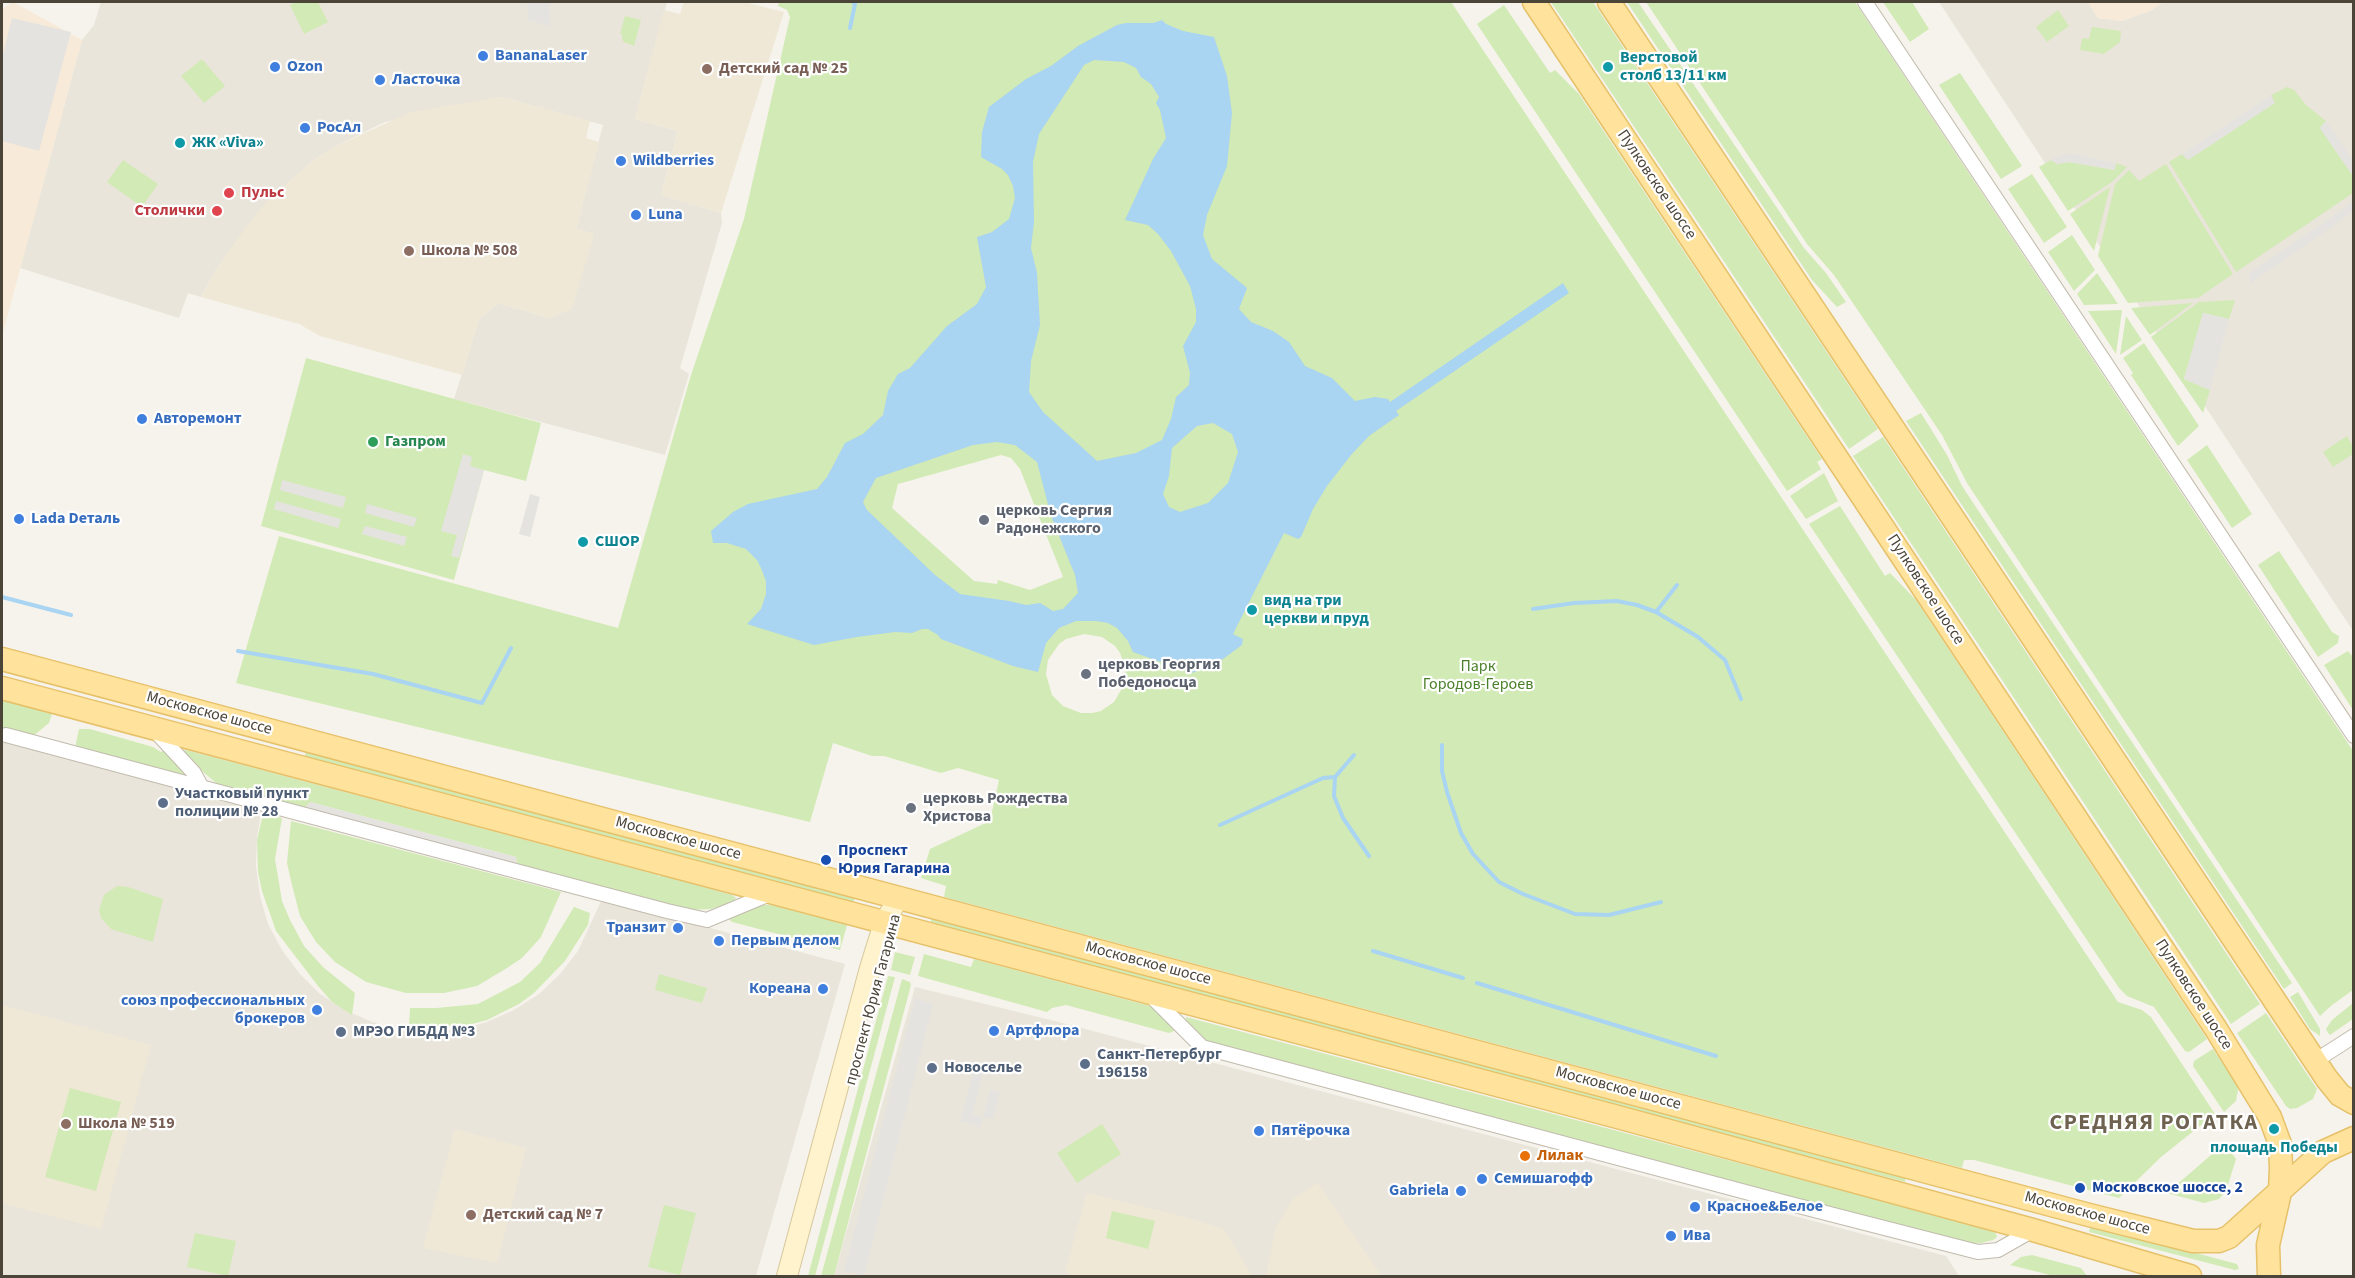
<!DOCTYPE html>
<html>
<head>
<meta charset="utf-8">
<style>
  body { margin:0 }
  #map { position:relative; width:2355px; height:1278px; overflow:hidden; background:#f6f3ec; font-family:"Source Sans 3",sans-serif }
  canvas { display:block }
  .frame { position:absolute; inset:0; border:3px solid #4b4439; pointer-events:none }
</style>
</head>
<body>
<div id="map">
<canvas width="2355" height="1278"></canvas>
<div class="frame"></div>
</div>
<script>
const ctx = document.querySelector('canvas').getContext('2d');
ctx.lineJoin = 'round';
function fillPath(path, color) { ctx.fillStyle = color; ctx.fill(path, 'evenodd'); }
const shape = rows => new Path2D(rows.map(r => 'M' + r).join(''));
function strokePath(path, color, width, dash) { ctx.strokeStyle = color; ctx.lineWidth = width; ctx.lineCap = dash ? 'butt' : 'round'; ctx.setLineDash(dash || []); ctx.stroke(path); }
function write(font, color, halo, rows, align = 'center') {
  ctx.font = font + ' "Source Sans 3",sans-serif'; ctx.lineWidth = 4.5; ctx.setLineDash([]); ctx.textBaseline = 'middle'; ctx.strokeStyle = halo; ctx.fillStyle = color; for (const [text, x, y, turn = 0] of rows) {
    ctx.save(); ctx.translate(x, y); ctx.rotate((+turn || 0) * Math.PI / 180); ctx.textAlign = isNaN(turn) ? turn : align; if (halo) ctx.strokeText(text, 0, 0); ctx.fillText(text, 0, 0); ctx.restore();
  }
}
fillPath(shape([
  [101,2,667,2,635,119,678,131,661,195,721,213,722,223,680,368,689,374,665,455,454,399,479,319,498,303,550,318,594,234,576,229,603,125,501,97,385,122,334,147,314,160,270,199,217,268,201,297,188,293,179,318,20,268,82,40,94,25],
  [1939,2,2088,2,2098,18,2122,21,2152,10,2163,2,2353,2,2353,631],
  [2,740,262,808,257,837,256,866,260,896,268,924,282,950,299,973,320,994,345,1010,372,1022,400,1030,430,1032,459,1030,487,1022,514,1010,539,994,560,974,578,951,602,899,845,964,756,1276,2,1276],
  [915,987,1055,1021,1946,1256,1959,1276,834,1276]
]), '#eae5da');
fillPath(shape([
  [13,2,82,40,2,336,2,9],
  [2088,2,2163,2,2152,10,2122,21,2098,18]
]), '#f7ead8');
fillPath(shape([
  [684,2,744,2,784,12,721,213,661,195,678,131,635,119,664,10,680,14],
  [501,97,590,121,586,138,599,142,576,229,594,234,572,309,550,318,498,303,479,319,462,375,320,336,299,324,201,297,217,268,244,230,269,199,314,160,334,147,411,112],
  [2,1005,151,1045,101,1229,2,1203],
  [455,1129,526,1148,497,1263,423,1248],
  [1318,1183,1376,1268,1382,1276,1266,1276,1276,1227,1293,1199],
  [1087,1193,1178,1215,1224,1229,1252,1276,1069,1276,1066,1269]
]), '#efe8d6');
fillPath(shape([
  [297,2,318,2,328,22,304,34,290,5],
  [779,2,1451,2,2118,1002,2142,1010,2151,1017,2215,1114,2161,1157,2119,1198,1974,1160,1964,1160,1962,1168,944,897,946,886,921,878,930,849,990,821,999,780,958,768,941,773,884,756,872,756,833,743,810,822,236,683,279,536,618,628,691,375,744,219,790,17,787,10,778,6],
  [1001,455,1011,458,1020,469,1063,577,1030,590,998,580,997,584,974,581,892,508,898,484],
  [1084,634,1102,637,1115,646,1120,653,1126,669,1124,685,1114,702,1101,711,1092,713,1081,713,1063,706,1052,695,1046,674,1048,660,1059,644,1066,639],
  [1551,2,1593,2,1878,429,1849,449],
  [1627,2,1638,2,1804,248,1826,273,1846,302,1837,307,1812,280],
  [1646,2,1855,2,2353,751,2353,990,2332,1005,2320,1016,1967,483,1942,435,1834,275,1807,244],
  [1883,2,1912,2,1929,29,1910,42],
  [1504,5,1550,73,1555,70,1579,94,1822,459,1817,462,1821,469,1787,491,1477,24],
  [2058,10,2069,26,2047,42,2036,27],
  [625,16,641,20,634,46,624,42,622,39,622,34,620,34],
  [2092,27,2121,31,2120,42,2104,54,2080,50,2082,38,2089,39],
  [202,59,225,86,204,103,181,76],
  [1960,73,2022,166,2001,179,1939,85],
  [2287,87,2294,90,2306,105,2326,121,2320,128,2353,176,2353,193,2236,272,2169,162,2182,154,2188,160,2274,103,2271,95],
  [123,160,158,184,142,207,107,182],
  [2051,160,2057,164,2069,162,2114,170,2116,163,2127,167,2112,182,2068,211,2039,167],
  [2166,164,2233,274,2198,298,2128,303,2098,256,2115,184,2129,170,2139,181],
  [2032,174,2067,227,2044,243,2008,189],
  [2110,187,2094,251,2070,214],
  [2072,235,2095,270,2074,291,2048,252],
  [2097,273,2118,304,2084,305,2077,294],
  [2235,300,2229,319,2203,313,2184,379,2210,390,2203,413,2151,337,2199,302],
  [2193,303,2150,335,2131,308],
  [2122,310,2116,354,2088,311],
  [2126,316,2142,340,2120,355],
  [2144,343,2199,426,2178,446,2131,375,2133,373,2123,358],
  [306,358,541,423,526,481,484,470,454,580,261,526],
  [1921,413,1947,455,1962,486,2292,983,2284,989,1906,421],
  [2347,436,2353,447,2353,454,2333,467,2323,452],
  [1883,437,2260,1004,2231,1024,1853,456],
  [2207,445,2252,514,2232,528,2187,460],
  [1824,473,1838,501,1806,519,1790,496],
  [1840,506,1885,576,1890,573,1916,600,2207,1039,2189,1052,2185,1051,2154,1007,2127,996,2119,988,1809,524],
  [2279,551,2332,632,2339,636,2338,643,2318,657,2258,565],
  [2348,651,2353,657,2353,710,2324,665],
  [2,700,52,714,49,723,32,737,2,729],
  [79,729,90,729,153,747,161,752,165,749,190,777,75,748],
  [186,750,658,875,658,877,661,875,732,895,736,898,733,902,711,909,689,910,517,865,516,857,310,802,304,809,221,787,184,756,182,751],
  [306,751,855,897,853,904,304,758],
  [263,814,282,818,275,859,282,901,290,920,304,946,323,967,355,993,352,1015,332,1002,318,986,276,931,262,891,258,872,257,840],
  [291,821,561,892,541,937,522,958,507,968,477,986,444,993,406,993,366,982,335,962,316,942,300,916,292,885,287,863],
  [117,886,128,887,163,899,153,942,111,929,101,918,99,910,104,895],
  [761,905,771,905,847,925,840,950,732,922,726,917,730,914],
  [574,907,590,913,588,925,565,961,534,993,519,1004,487,1020,468,1025,409,1027,410,1008,436,1008,478,1004,520,982,540,963],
  [932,918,1906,1176,1905,1182,930,924],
  [895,952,915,957,910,975,891,970],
  [924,954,971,967,974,959,1150,1006,1174,1026,1174,1031,1169,1033,1066,1005,1052,1008,1047,1012,918,976],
  [659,974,707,988,702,1003,655,990],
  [888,976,895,977,815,1276,808,1276],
  [902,979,910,982,911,985,834,1276,821,1276],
  [2298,992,2320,1029,2320,1036,2310,1029,2290,997],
  [2353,1003,2353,1019,2330,1035,2328,1033,2326,1029,2332,1020],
  [2266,1013,2317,1089,2313,1099,2297,1108,2290,1109,2286,1106,2237,1033],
  [1186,1017,1958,1221,1995,1231,1997,1237,1993,1240,1981,1243,1960,1243,1206,1041,1186,1022],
  [2213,1049,2237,1085,2238,1090,2236,1101,2224,1112,2193,1066,2194,1061],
  [70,1088,121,1102,96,1191,45,1177],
  [1102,1124,1121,1154,1077,1183,1057,1153],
  [2225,1143,2236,1159,2226,1191,2219,1199,2204,1203,2167,1193],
  [664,1205,696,1213,680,1275,648,1267],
  [1112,1211,1155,1221,1148,1249,1106,1238],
  [2091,1225,2237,1264,2239,1269,2235,1270,2089,1232],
  [195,1233,236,1241,228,1276,187,1267],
  [2032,1255,2081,1268,2087,1276,2054,1276,2010,1265,2021,1257]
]), '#d2eab5');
fillPath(shape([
  [527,2,549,2,550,26,528,20],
  [12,18,71,32,39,151,2,141,2,58],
  [2271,95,2275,103,2188,160,2182,154],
  [2326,121,2353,161,2353,176,2320,128],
  [2074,154,2116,163,2115,170,2069,162,2057,164,2051,160,2061,155],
  [2353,202,2353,212,2251,283,2248,274],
  [2203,313,2229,319,2210,390,2184,379],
  [463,454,472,457,470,466,484,470,459,558,451,556,457,535,441,531],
  [282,480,346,497,343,508,280,490],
  [530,494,540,497,530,537,519,534],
  [276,501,341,519,338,528,274,509],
  [367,504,417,518,414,527,365,513],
  [365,526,407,537,404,546,362,534],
  [310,802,516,857,517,865,304,809],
  [915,998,933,1004,864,1276,844,1271],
  [975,1066,984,1068,973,1111,974,1115,983,1117,990,1090,1000,1092,993,1119,983,1117,980,1127,960,1121]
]), '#e5e3e0');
fillPath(shape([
  [1162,20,1166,24,1183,31,1214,37,1227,76,1232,113,1227,166,1207,215,1203,235,1212,259,1247,288,1239,309,1251,322,1273,331,1289,342,1305,366,1332,378,1355,401,1375,397,1388,399,1390,402,1563,283,1569,293,1396,411,1399,415,1369,436,1351,455,1327,486,1313,509,1301,537,1298,539,1284,533,1233,634,1243,639,1242,645,1212,667,1191,673,1133,652,1128,641,1117,628,1108,623,1096,621,1076,621,1059,628,1046,643,1038,672,1013,666,941,639,938,635,928,629,922,629,912,633,895,632,857,637,814,645,747,624,761,609,766,594,766,581,761,568,757,560,746,549,727,543,713,543,711,531,733,512,748,504,817,489,827,477,845,443,863,434,883,415,888,391,898,374,910,368,947,326,977,304,986,287,977,237,992,232,1009,219,1015,198,1013,186,1008,175,1002,169,981,157,982,132,989,107,1026,79,1051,66,1078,46,1117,25,1126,23,1153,23],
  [1094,60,1124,62,1136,68,1141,77,1151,84,1159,97,1156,103,1160,110,1166,138,1153,159,1125,220,1148,225,1158,234,1171,251,1190,286,1196,309,1196,322,1183,346,1190,373,1189,385,1176,397,1171,419,1162,440,1136,453,1097,461,1043,412,1029,392,1031,361,1040,325,1037,273,1031,248,1034,222,1033,162,1039,134,1084,65],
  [1213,423,1232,434,1238,452,1228,483,1208,503,1180,512,1169,507,1163,494,1169,476,1172,448,1197,426],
  [997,442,1015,445,1037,462,1051,516,1075,575,1078,593,1063,609,1053,611,1040,603,1026,605,1009,601,960,594,935,575,867,510,863,502,876,478,973,445]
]), '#a9d4f2');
strokePath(shape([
  [850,28,855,4,853,2],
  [2,597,71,615],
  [1533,609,1574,603,1617,601,1637,605,1656,612,1698,637,1725,660,1741,699],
  [1656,612,1677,585],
  [238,651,373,674,482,703,511,648],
  [1442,745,1442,771,1447,792,1461,833,1473,854,1499,882,1523,894,1575,914,1609,915,1661,902],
  [1354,755,1335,777,1334,796,1343,818,1369,856],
  [1220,825,1323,778,1335,777],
  [1373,951,1463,978],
  [1477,983,1716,1056]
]), '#a9d4f2', 4);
const street = shape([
  [1865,2,2354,736],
  [156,732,194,773,201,786],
  [6,735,429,848,667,911,707,920,772,893],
  [1150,995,1202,1047,1783,1202,1978,1252,1998,1250,2033,1230],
  [2315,1061,2354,1036]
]);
const secondary = shape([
  [787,1276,870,968,884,923,899,897]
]);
const primary = shape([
  [1534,2,2216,1029,2270,1117,2280,1144,2281,1168,2280,1192,2268,1245,2269,1276],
  [1609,2,2327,1079,2340,1095,2354,1103],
  [2,659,2089,1215,2193,1241,2219,1241,2229,1237,2323,1152,2354,1138],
  [2,688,1614,1116,2033,1230,2190,1276]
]);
strokePath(street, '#c2bbae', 16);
strokePath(secondary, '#d6c79b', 22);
strokePath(primary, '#e6c16a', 25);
strokePath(street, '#fff', 14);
strokePath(secondary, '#fff3cd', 20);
strokePath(primary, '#ffe39c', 22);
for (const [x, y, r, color] of [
  [483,56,6,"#3f7fe0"],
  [275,67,6,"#3f7fe0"],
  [1608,67,6,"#0f9aa8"],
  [707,69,6,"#8d6e63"],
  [380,80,6,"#3f7fe0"],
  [305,128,6,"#3f7fe0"],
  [180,143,6,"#0f9aa8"],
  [621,161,6,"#3f7fe0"],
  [229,193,6,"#e0444e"],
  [217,211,6,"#e0444e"],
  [636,215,6,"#3f7fe0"],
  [409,251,6,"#8d6e63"],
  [142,419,6,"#3f7fe0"],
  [373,442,6,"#2e9e5b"],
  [19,519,6,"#3f7fe0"],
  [984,520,6,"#6b7280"],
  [583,542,6,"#0f9aa8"],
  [1252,610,6,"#0f9aa8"],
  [1086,674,6,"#6b7280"],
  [163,803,6,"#5c6f8a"],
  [911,808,6,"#6b7280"],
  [826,860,6,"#1a4fb4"],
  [678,928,6,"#3f7fe0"],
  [719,941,6,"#3f7fe0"],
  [823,989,6,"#3f7fe0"],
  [317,1010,6,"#3f7fe0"],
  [994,1031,6,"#3f7fe0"],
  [341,1032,6,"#5c6f8a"],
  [1085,1064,6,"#5c6f8a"],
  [932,1068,6,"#5c6f8a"],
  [66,1124,6,"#8d6e63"],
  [2274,1129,6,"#0f9aa8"],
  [1259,1131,6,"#3f7fe0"],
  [1525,1156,6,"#e8710a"],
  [1482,1179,6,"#3f7fe0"],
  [2080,1188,6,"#1a4fb4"],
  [1461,1191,6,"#3f7fe0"],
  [1695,1207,6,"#3f7fe0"],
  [471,1215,6,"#8d6e63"],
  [1671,1236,6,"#3f7fe0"]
]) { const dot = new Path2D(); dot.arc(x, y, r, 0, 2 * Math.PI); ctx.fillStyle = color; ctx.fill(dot); strokePath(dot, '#fff', 2); }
write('bold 16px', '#366cbe', '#fff', [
  ["BananaLaser",495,56],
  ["Ozon",287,67],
  ["Ласточка",392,80],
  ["РосАл",317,128],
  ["Wildberries",633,161],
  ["Luna",648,215],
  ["Авторемонт",154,419],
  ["Lada Dеталь",31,519],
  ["Транзит",666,928,"right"],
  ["Первым делом",731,941],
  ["Кореана",811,989,"right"],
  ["союз профессиональных",305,1001,"right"],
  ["брокеров",305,1019,"right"],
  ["Артфлора",1006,1031],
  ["Пятёрочка",1271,1131],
  ["Семишагофф",1494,1179],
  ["Gabriela",1449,1191,"right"],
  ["Красное&Белое",1707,1207],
  ["Ива",1683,1236]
], 'left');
write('bold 16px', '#0d838f', '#fff', [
  ["Верстовой",1620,58],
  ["столб 13/11 км",1620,76],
  ["ЖК «Viva»",192,143],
  ["СШОР",595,542],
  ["вид на три",1264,601],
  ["церкви и пруд",1264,619],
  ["площадь Победы",2274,1148,"center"]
], 'left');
write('bold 16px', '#785e54', '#fff', [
  ["Детский сад № 25",719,69],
  ["Школа № 508",421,251],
  ["Школа № 519",78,1124],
  ["Детский сад № 7",483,1215]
], 'left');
write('16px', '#4b4439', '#fff', [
  ["Пулковское шоссе",1656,185,56],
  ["Пулковское шоссе",1925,590,57],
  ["Московское шоссе",209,714,15],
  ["Московское шоссе",678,839,15],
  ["Московское шоссе",1148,964,15],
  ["Пулковское шоссе",2193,995,57],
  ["проспект Юрия Гагарина",874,1000,-75],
  ["Московское шоссе",1618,1089,15],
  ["Московское шоссе",2087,1214,15]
]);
write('bold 16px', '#be3a42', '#fff', [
  ["Пульс",241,193],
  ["Столички",205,211,"right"]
], 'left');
write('bold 16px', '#27864d', '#fff', [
  ["Газпром",385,442]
], 'left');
write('bold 16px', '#5b616d', '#fff', [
  ["церковь Сергия",996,511],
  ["Радонежского",996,529],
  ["церковь Георгия",1098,665],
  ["Победоносца",1098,683],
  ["церковь Рождества",923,799],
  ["Христова",923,817]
], 'left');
write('16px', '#4a7f2a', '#fff', [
  ["Парк",1478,667],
  ["Городов-Героев",1478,685]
]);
write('bold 16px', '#4e5e75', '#fff', [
  ["Участковый пункт",175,794],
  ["полиции № 28",175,812],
  ["МРЭО ГИБДД №3",353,1032],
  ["Санкт-Петербург",1097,1055],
  ["196158",1097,1073],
  ["Новоселье",944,1068]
], 'left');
write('bold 16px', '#164399', '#fff', [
  ["Проспект",838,851],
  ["Юрия Гагарина",838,869],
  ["Московское шоссе, 2",2092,1188]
], 'left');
write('bold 16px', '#c56008', '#fff', [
  ["Лилак",1537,1156]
], 'left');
ctx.letterSpacing = '1.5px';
write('bold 22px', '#6e6250', '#fff', [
  ["СРЕДНЯЯ РОГАТКА",2154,1124]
]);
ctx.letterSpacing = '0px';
</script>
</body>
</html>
